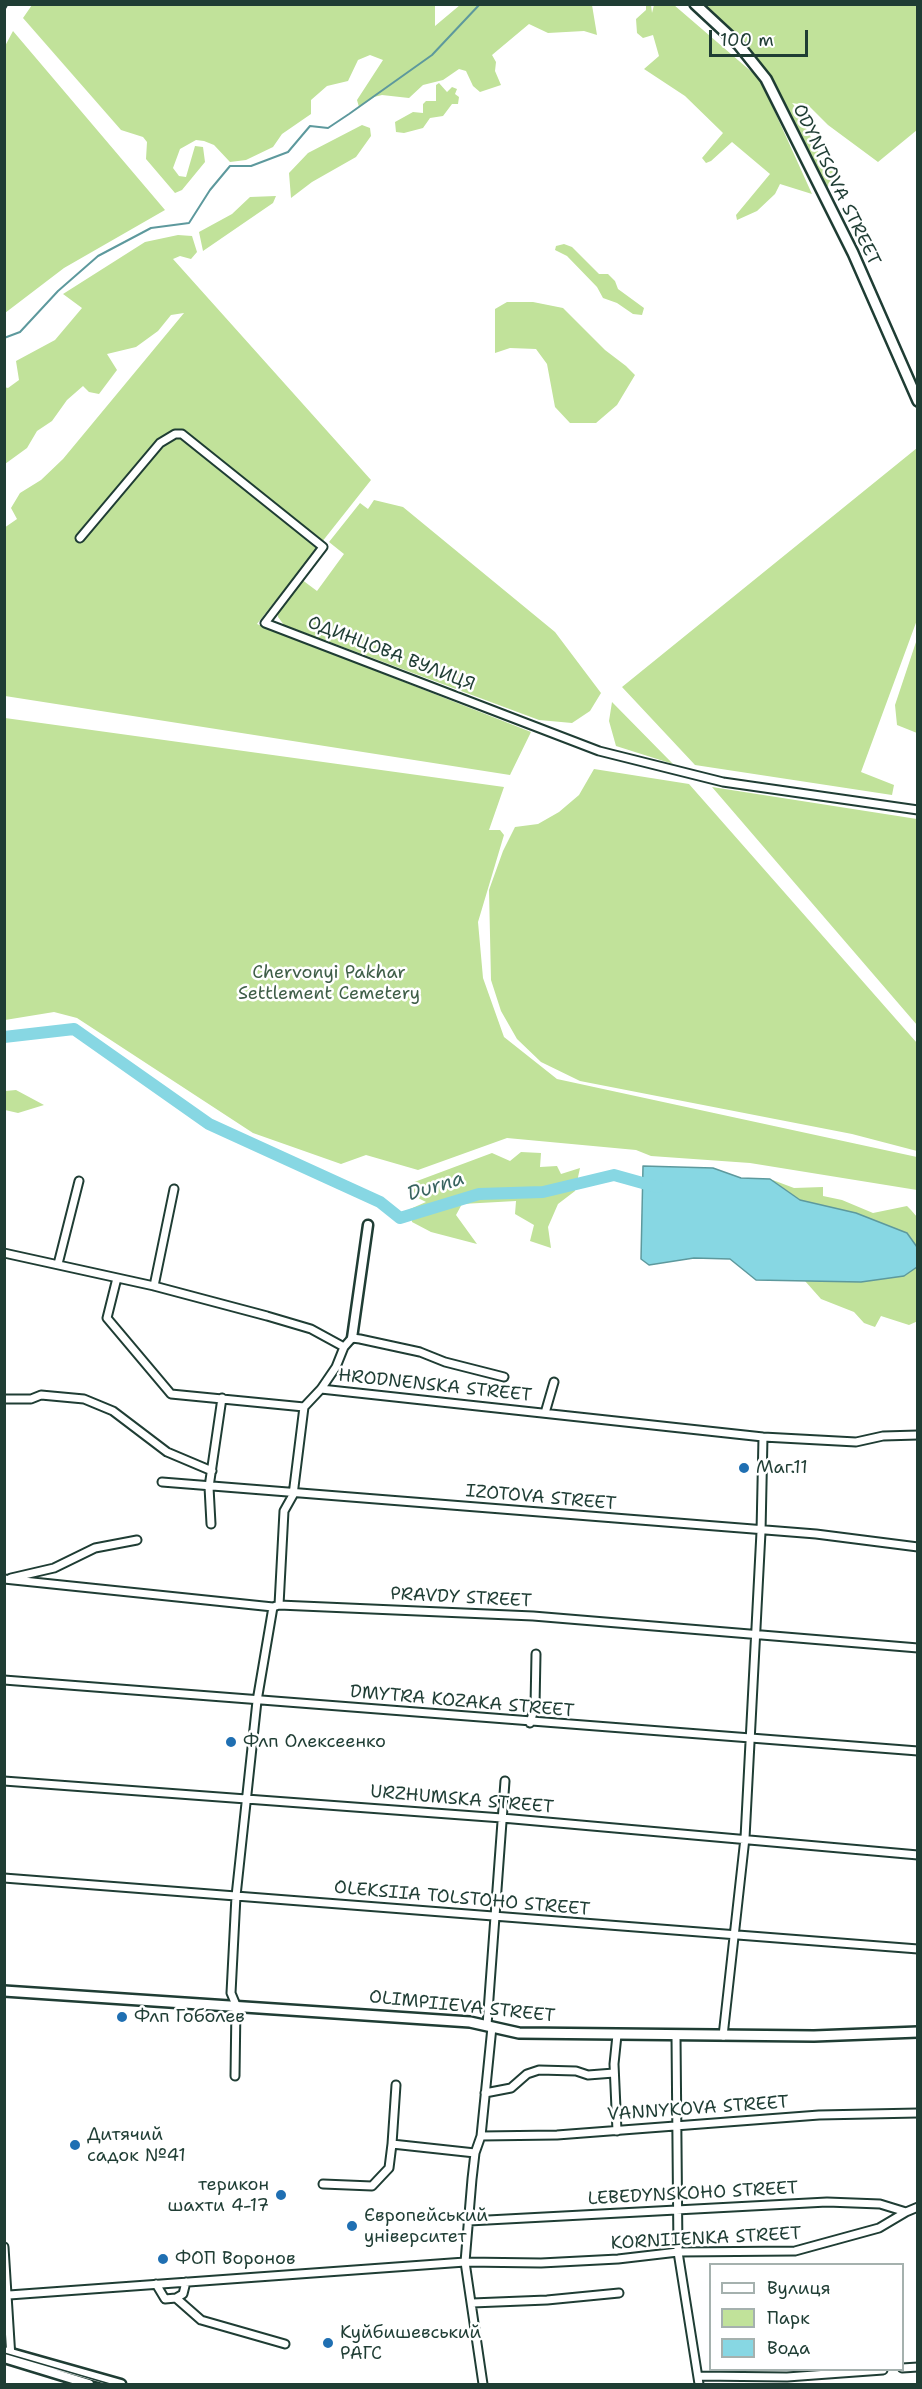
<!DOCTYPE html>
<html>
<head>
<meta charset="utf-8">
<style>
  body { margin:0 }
  #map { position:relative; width:922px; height:2389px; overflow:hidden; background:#fff; font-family:"Shantell Sans",sans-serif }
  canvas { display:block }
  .frame { position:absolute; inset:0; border:6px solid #1f3d34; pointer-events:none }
  .legend { position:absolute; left:709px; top:2263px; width:195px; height:108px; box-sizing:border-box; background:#fff; border:2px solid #a5b1ae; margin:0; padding:8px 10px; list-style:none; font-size:18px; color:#1f3d34 }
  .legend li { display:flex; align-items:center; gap:12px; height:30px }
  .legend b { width:30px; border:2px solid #a5b1ae }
  .scale { position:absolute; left:709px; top:30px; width:99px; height:27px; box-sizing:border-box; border:3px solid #1f3d34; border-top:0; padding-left:8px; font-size:18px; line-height:21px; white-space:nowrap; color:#1f3d34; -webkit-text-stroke:4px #fff; paint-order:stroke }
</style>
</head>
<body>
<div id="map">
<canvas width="922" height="2389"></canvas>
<div class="frame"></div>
<ul class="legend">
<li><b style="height:8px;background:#fff"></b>Вулиця</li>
<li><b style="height:16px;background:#c1e29a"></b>Парк</li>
<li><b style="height:16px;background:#87d7e3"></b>Вода</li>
</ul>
<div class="scale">100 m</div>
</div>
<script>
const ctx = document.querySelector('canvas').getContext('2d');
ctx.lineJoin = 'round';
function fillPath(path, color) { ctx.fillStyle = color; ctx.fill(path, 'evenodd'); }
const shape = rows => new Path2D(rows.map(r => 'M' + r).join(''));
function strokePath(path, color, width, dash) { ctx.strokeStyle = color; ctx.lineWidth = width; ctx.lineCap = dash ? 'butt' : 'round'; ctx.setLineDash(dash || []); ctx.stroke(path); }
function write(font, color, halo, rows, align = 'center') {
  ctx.font = font + ' "Shantell Sans",sans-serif'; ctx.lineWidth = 5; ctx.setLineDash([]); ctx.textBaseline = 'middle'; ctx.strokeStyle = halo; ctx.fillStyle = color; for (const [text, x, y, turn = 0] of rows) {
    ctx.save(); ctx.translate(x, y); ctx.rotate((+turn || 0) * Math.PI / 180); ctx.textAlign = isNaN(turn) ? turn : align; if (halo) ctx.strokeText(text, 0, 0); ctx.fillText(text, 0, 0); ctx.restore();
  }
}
fillPath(shape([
  [32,5,435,5,435,26,460,5,592,5,597,35,584,31,548,33,529,24,492,55,496,62,495,71,501,85,480,92,473,86,466,71,459,69,443,80,423,85,409,98,382,95,374,97,359,107,357,100,383,60,370,55,358,60,348,81,327,86,311,100,311,114,282,134,273,147,246,160,230,162,214,145,204,141,196,140,180,149,173,168,179,176,186,177,195,146,203,147,205,162,182,190,175,193,146,159,147,142,143,137,121,130,23,18],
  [646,5,651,5,652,13,654,5,674,5,760,79,812,194,780,184,775,194,757,211,737,220,736,215,770,174,732,142,711,161,706,163,702,158,723,133,685,96,644,69,659,56,653,35,643,38,637,33,636,19,646,10],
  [699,5,917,5,917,130,878,162,828,125,809,106,792,103,804,116,805,126,825,164,836,173,835,184,826,187,817,177,769,73],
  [13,31,165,210,64,268,5,313,4,48],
  [439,83,447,92,452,87,457,89,455,94,459,97,458,104,452,104,443,116,430,118,423,128,404,133,396,132,395,122,413,112,423,113,423,104,426,101,436,101,436,85],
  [362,125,370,128,371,136,356,157,312,182,291,198,289,173,308,153],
  [276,196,273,203,203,251,199,232,232,214,250,197],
  [178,235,192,236,197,252,191,259,180,256,173,259,371,480,257,624,531,732,510,775,5,696,4,528,17,519,11,508,20,493,41,480,63,459,184,313,171,315,158,331,136,347,107,354,117,370,99,394,89,392,83,386,67,400,52,421,37,431,27,448,5,464,4,387,8,388,19,380,16,361,55,340,82,308,63,294,145,242],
  [564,244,572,247,599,274,608,274,615,281,618,289,644,308,642,315,633,314,617,303,603,298,597,287,567,256,555,250,556,246],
  [507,302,533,302,563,308,605,350,626,366,635,375,617,405,596,423,570,423,555,407,547,364,536,349,510,348,495,353,495,309],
  [917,448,917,620,861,772,894,785,892,795,695,765,622,687],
  [374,500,403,507,555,632,601,693,590,711,572,723,539,720,284,625,278,617,278,608,301,579,317,591,344,554,329,542,360,503,368,509],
  [917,639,918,733,917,733,897,725,895,705],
  [612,702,673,764,616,746,609,721],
  [5,718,504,787,489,830,500,830,504,835,478,922,483,978,504,1037,557,1079,917,1157,917,1190,750,1163,651,1156,636,1150,507,1138,418,1170,366,1155,341,1164,253,1133,77,1018,54,1012,5,1020],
  [594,769,689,784,917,1043,917,1151,852,1134,580,1081,541,1062,517,1039,501,1011,491,980,489,890,503,851,515,827,538,824,559,812,579,795],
  [712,787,917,819,917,1025],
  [16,1090,44,1105,18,1113,5,1110,5,1091],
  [521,1152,541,1153,540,1167,557,1166,561,1174,580,1168,575,1191,558,1204,548,1227,551,1248,530,1241,534,1225,515,1214,516,1201,462,1204,456,1215,477,1244,431,1232,412,1222,410,1209,426,1202,410,1194,409,1184,492,1153,510,1161],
  [770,1179,794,1188,823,1187,823,1196,842,1200,873,1213,907,1206,911,1210,917,1217,918,1321,909,1325,881,1316,875,1327,864,1323,854,1312,821,1299,805,1281,756,1280,800,1200]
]), '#c1e29a');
const water = shape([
  [643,1166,713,1168,741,1178,770,1179,800,1200,856,1213,907,1233,917,1247,917,1267,904,1276,861,1282,756,1280,730,1259,694,1258,649,1265,641,1259,643,1166]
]);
fillPath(water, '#87d7e3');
strokePath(water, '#5d999d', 1.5);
strokePath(shape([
  [4,338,20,332,58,291,98,256,151,228,189,223,210,190,230,166,251,166,288,152,310,126,328,128,349,114,432,55,480,4]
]), '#5d999d', 2);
strokePath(shape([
  [4,1037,74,1029,209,1124,380,1202,400,1218,479,1194,543,1192,614,1175,657,1187]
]), '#87d7e3', 12);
const minor = shape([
  [80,538,160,443,175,434,182,434,323,547,265,623,599,751,723,782,918,810],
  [4,1253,154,1286,267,1316,311,1329,344,1347,352,1338,360,1339,420,1352,445,1362,504,1377],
  [58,1264,79,1181],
  [117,1278,107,1318,171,1394,304,1407],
  [154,1286,174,1189],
  [321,1389,763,1437,856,1442,883,1436,918,1435],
  [4,1399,31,1399,41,1395,84,1399,113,1411,167,1452,212,1471],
  [545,1413,554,1382],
  [162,1482,816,1534,918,1547],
  [211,1524,209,1487,222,1398],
  [11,1578,54,1568,95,1548,137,1540],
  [4,1579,273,1607,279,1605,533,1616,918,1648],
  [279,1605,284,1511,293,1495,304,1407,321,1389,336,1367,344,1347],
  [4,1680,918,1751],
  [530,1723,535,1706,536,1654],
  [4,1781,502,1818,918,1855],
  [4,1878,918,1949],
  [487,2025,505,1781],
  [617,2035,614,2064,617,2131],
  [676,2036,678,2252,699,2384],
  [723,2036,745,1838,761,1532,763,1437],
  [235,2076,236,2005,231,1993,236,1896,257,1701,273,1607],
  [485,2093,511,2088,527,2074,539,2070,576,2071,588,2075,614,2073],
  [481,2136,557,2135,819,2115,918,2113],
  [392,2144,396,2085],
  [323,2184,372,2186,389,2168,392,2144,475,2153],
  [469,2221,827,2202,880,2204,906,2212,918,2207],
  [4,2247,11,2358],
  [186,2282,183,2294,176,2298,201,2320,285,2344],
  [156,2284,165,2299,176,2298],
  [9,2295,465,2262,541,2263,618,2259,678,2252,795,2251,879,2228,906,2212],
  [472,2303,547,2300,619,2293],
  [902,2368,918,2367],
  [698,2376,787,2377,883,2370],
  [483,2384,465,2262,472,2179,475,2153,481,2136,492,2027]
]);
const tertiary = shape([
  [352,1338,368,1225],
  [4,2351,121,2384],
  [4,2358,89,2384]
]);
const secondary = shape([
  [695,4,738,44,766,79,853,253,918,401],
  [4,1991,470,2022,519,2033,814,2036,918,2032]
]);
strokePath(minor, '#1f3d34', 11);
strokePath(tertiary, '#1f3d34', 13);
strokePath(secondary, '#1f3d34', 14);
strokePath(minor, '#fff', 7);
strokePath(tertiary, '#fff', 8);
strokePath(secondary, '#fff', 9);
strokePath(shape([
  [4,11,8,4],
  [4,2353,110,2384]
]), '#1f3d34', 1.5);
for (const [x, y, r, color] of [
  [744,1468,6,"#1f6fb2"],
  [231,1742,6,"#1f6fb2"],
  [122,2017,6,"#1f6fb2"],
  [75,2145,6,"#1f6fb2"],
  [281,2195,6,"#1f6fb2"],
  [352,2226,6,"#1f6fb2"],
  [163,2259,6,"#1f6fb2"],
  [328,2343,6,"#1f6fb2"]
]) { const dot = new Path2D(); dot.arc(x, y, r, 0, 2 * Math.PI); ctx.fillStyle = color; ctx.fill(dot); strokePath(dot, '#fff', 2); }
write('18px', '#1f3d34', '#fff', [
  ["ODYNTSOVA STREET",836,185,64],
  ["ОДИНЦОВА ВУЛИЦЯ",391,654,21],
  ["HRODNENSKA STREET",435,1386,6],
  ["IZOTOVA STREET",541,1498,5],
  ["PRAVDY STREET",461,1598,3],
  ["DMYTRA KOZAKA STREET",462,1702,5],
  ["URZHUMSKA STREET",462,1800,5],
  ["OLEKSIIA TOLSTOHO STREET",462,1899,5],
  ["OLIMPIIEVA STREET",462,2007,6],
  ["VANNYKOVA STREET",698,2109,-4],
  ["LEBEDYNSKOHO STREET",693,2194,-3],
  ["KORNIIENKA STREET",706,2239,-3]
]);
write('18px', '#3f5e48', '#fff', [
  ["Chervonyi Pakhar",329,973],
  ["Settlement Cemetery",329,994]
]);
write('18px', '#1f3d34', '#fff', [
  ["Маг.11",756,1468],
  ["Флп Олексеенко",243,1742],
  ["Флп Гоболев",134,2017],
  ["Дитячий",87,2135],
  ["садок №41",87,2156],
  ["терикон",269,2185,"right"],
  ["шахти 4-17",269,2206,"right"],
  ["Європейський",364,2216],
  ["університет",364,2237],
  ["ФОП Воронов",175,2259],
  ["Куйбишевський",340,2333],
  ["РАГС",340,2354]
], 'left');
write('italic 20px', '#396460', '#fff', [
  ["Durna",436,1187,-17]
]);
</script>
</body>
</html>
